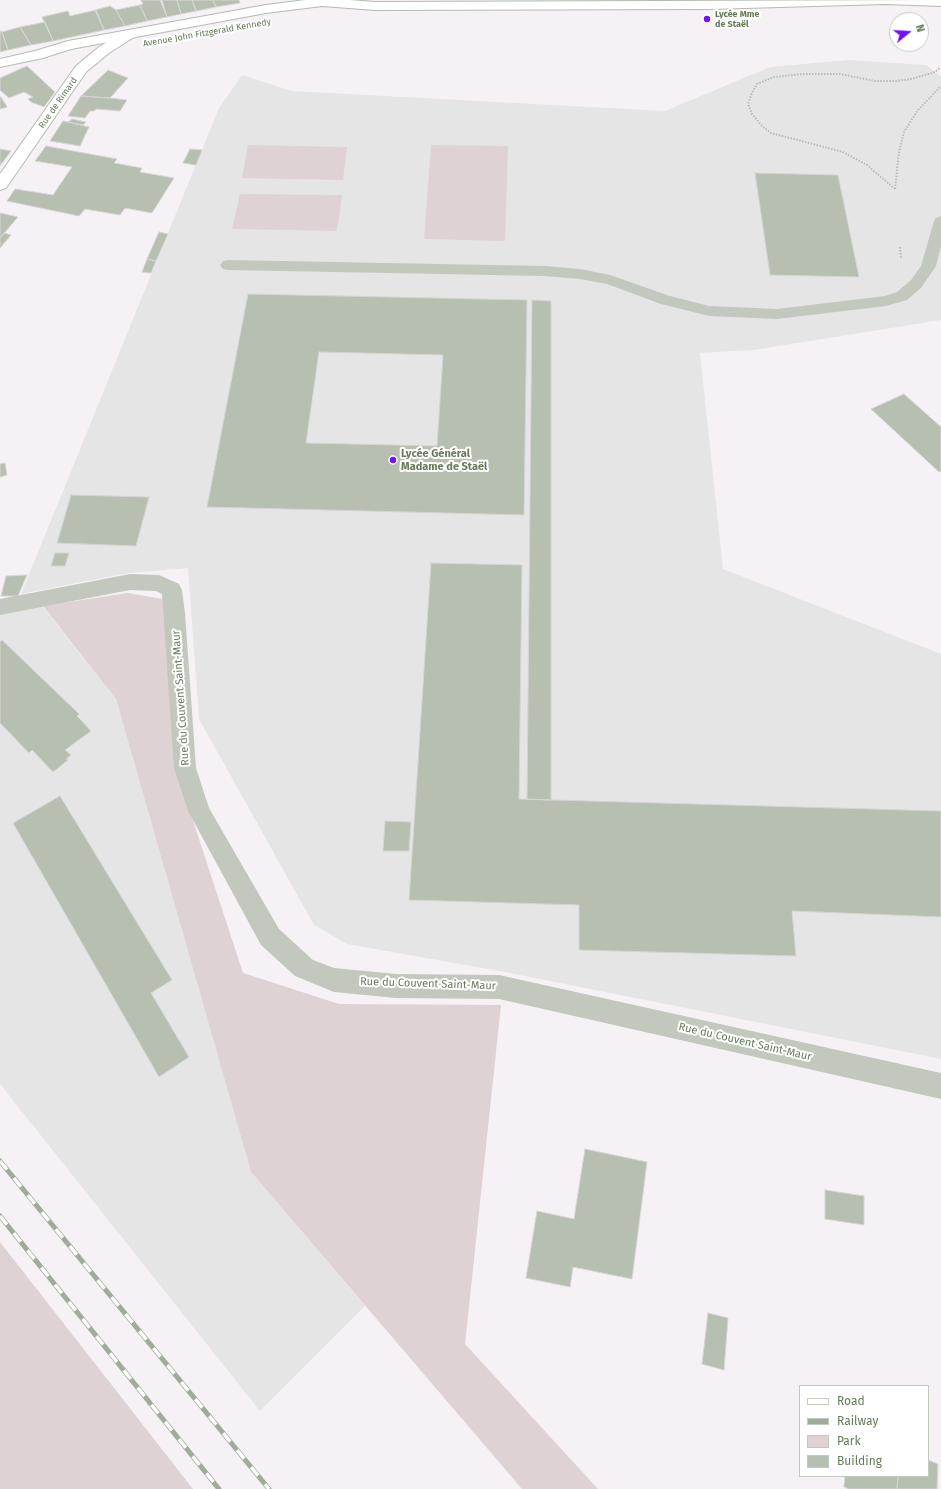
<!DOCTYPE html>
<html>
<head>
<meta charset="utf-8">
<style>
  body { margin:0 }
  #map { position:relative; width:941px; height:1489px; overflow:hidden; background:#f6f1f5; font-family:"Fira Sans",sans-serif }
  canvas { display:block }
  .legend { position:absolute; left:799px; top:1385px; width:130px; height:92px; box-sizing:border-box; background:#fff; border:1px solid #c2cabd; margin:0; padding:5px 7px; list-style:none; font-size:12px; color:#667a59 }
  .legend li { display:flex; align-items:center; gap:8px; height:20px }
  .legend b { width:20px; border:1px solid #c2cabd }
  .north { position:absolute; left:889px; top:12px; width:40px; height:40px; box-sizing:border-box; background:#fff; border:1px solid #c2cabd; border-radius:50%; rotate:72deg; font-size:11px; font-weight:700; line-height:16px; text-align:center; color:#667a59 }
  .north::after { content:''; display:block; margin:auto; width:14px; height:18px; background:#7212f5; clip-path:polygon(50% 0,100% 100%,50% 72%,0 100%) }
</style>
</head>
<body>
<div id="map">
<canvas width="941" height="1489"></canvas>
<ul class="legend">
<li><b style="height:5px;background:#fff"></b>Road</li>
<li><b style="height:5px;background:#a1ab9c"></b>Railway</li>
<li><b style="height:11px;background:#ded2d4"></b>Park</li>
<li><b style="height:11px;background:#b7bfb1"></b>Building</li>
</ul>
<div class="north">N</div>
</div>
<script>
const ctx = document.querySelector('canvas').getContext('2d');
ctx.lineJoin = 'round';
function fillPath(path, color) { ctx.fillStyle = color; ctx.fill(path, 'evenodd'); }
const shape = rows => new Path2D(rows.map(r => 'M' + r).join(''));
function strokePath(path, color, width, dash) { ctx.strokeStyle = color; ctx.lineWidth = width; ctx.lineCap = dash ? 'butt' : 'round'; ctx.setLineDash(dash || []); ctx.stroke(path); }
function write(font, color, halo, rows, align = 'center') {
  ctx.font = font + ' "Fira Sans",sans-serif'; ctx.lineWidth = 4; ctx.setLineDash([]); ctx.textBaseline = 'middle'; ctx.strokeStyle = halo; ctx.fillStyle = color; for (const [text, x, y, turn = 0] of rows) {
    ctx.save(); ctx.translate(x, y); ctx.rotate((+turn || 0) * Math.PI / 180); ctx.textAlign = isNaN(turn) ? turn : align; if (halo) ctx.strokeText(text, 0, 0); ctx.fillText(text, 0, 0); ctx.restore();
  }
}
fillPath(shape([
  [848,60,926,65,941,77,941,320,754,350,700,353,723,569,941,654,941,1059,505,972,347,944,314,925,199,719,188,568,128,573,21,594,219,108,242,75,292,91,665,111,770,67],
  [42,606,116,699,251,1172,365,1306,260,1411,0,1084,0,613]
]), '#e6e5e6');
fillPath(shape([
  [248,145,347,147,343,180,242,178],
  [431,145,508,146,505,241,424,239],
  [240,194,342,195,337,231,232,229],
  [127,593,164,599,178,775,243,973,339,1004,501,1005,465,1344,598,1489,522,1489,251,1172,116,699,43,606],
  [0,1242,193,1489,0,1489]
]), '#ded2d4');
const building = shape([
  [141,0,162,0,167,17,147,21,140,5,143,4,141,0],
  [160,0,177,0,181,14,167,17,160,0],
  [177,0,192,0,196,11,181,14,177,0],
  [192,0,213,0,216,7,196,11,192,0],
  [213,0,239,0,240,3,216,7,213,0],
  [140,5,147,21,125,26,116,10,140,5],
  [110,6,116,10,125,26,104,30,95,10,110,6],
  [96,10,104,30,53,41,42,17,68,11,70,16,96,10],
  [45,22,53,41,31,45,20,27,45,22],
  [20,27,31,45,8,50,2,32,20,27],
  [0,31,2,32,8,50,0,52,0,31],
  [27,66,55,92,44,107,31,102,28,99,33,97,24,92,9,98,0,90,0,78,27,66],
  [108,70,128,78,110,98,81,96,108,70],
  [81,96,110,98,127,100,120,111,96,109,94,111,90,111,85,118,68,116,81,96],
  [0,97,1,97,7,107,0,109,0,97],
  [72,119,86,122,83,125,68,122,72,119],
  [63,121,89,127,80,146,50,141,63,121],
  [46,146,117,159,114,163,142,168,140,172,174,178,152,213,125,208,120,215,85,209,79,216,7,201,15,189,53,195,72,167,35,161,46,146],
  [0,149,11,151,0,166,0,149],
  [190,149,202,150,196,165,183,163,190,149],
  [755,173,838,175,859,277,770,275,755,173],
  [0,213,18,217,0,238,0,213],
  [159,232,168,234,156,261,147,259,159,232],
  [4,233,11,235,0,248,0,238,4,233],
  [147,259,156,261,151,273,142,272,147,259],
  [248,294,527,300,524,515,207,507,248,294],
  [319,352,443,355,437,446,306,443,319,352],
  [532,300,551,301,551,800,527,799,532,300],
  [904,394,941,427,941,471,939,472,871,409,904,394],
  [5,463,7,475,0,477,0,464,5,463],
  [71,495,149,497,136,546,57,543,71,495],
  [55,553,69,553,65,566,51,566,55,553],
  [431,563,522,565,519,799,941,811,941,917,792,911,796,956,579,950,579,905,409,900,431,563],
  [27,575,18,596,1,596,6,576,27,575],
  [2,640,79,714,77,716,91,731,65,750,71,755,66,759,68,760,53,772,32,750,29,753,0,723,0,642,2,640],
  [60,796,172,980,151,993,189,1057,159,1077,13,823,60,796],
  [385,821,411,822,409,851,383,851,385,821],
  [585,1149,647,1162,632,1279,573,1267,570,1287,526,1278,537,1211,574,1219,585,1149],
  [825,1190,864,1196,864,1225,825,1219,825,1190],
  [708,1313,728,1318,724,1370,702,1364,708,1313],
  [928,1460,938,1464,937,1489,897,1489,898,1476,928,1476,928,1460],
  [845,1476,898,1476,897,1489,849,1489,844,1487,845,1476]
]);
fillPath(building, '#b7bfb1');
strokePath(building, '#d7d4d6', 1);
const secondary = shape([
  [129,30,134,31,136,34,134,37,109,53,86,72,6,188,0,190,0,174,76,66,99,47,124,31,129,30]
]);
const primary = shape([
  [305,0,350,0,375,2,941,0,941,6,885,4,710,9,375,10,322,6,266,13,71,49,43,58,0,67,0,59,35,51,68,41,266,5,305,0]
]);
strokePath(secondary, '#b4bbaf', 2);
strokePath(primary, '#b4bbb0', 2);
strokePath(shape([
  [895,189,867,165,843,152,771,133,762,126,752,114,748,104,752,93,757,84,774,77,803,74,840,74,875,81,896,81,911,79,935,72,941,67],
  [895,189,899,152,904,132,918,110,941,86],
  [900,247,901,259]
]), '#b8bcb5', 2, [1.5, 1.5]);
fillPath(shape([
  [941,216,941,247,936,266,921,288,907,300,886,306,777,319,709,316,661,304,607,284,580,279,545,276,228,270,223,269,220,265,223,261,228,260,545,266,580,269,610,275,670,296,709,306,777,309,885,296,897,292,911,280,921,266,934,221,936,218,941,216]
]), '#c3c8bf');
fillPath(shape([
  [130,574,159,575,179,584,182,590,185,613,196,768,209,808,279,929,313,960,334,968,396,974,499,975,941,1073,941,1099,499,999,396,998,334,992,295,976,261,945,188,811,174,768,162,594,156,591,130,590,0,615,0,599,130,574]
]), '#c3c8bf');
fillPath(secondary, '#fff');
fillPath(primary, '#fff');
const rail = shape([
  [0,1161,269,1489],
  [0,1216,219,1489]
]);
strokePath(rail, '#a1ab9c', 5);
strokePath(rail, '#fff', 3.5, [11]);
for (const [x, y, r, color] of [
  [707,19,4,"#7212f5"],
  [393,460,4,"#7212f5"]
]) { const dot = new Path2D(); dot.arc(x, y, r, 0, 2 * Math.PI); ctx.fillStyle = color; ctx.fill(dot); strokePath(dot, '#fff', 1.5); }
write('bold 9px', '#667a59', '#fff', [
  ["Lycée Mme",715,14],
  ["de Staël",715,24]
], 'left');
write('9px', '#667a59', '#fff', [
  ["Avenue John Fitzgerald Kennedy",207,33,-10],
  ["Rue de Rimard",58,103,-55]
]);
write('bold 11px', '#667a59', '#fff', [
  ["Lycée Général",401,454],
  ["Madame de Staël",401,467]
], 'left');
write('11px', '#667a59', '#fff', [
  ["Rue du Couvent Saint-Maur",181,698,-94],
  ["Rue du Couvent Saint-Maur",428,984,2],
  ["Rue du Couvent Saint-Maur",745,1042,13]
]);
</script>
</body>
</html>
